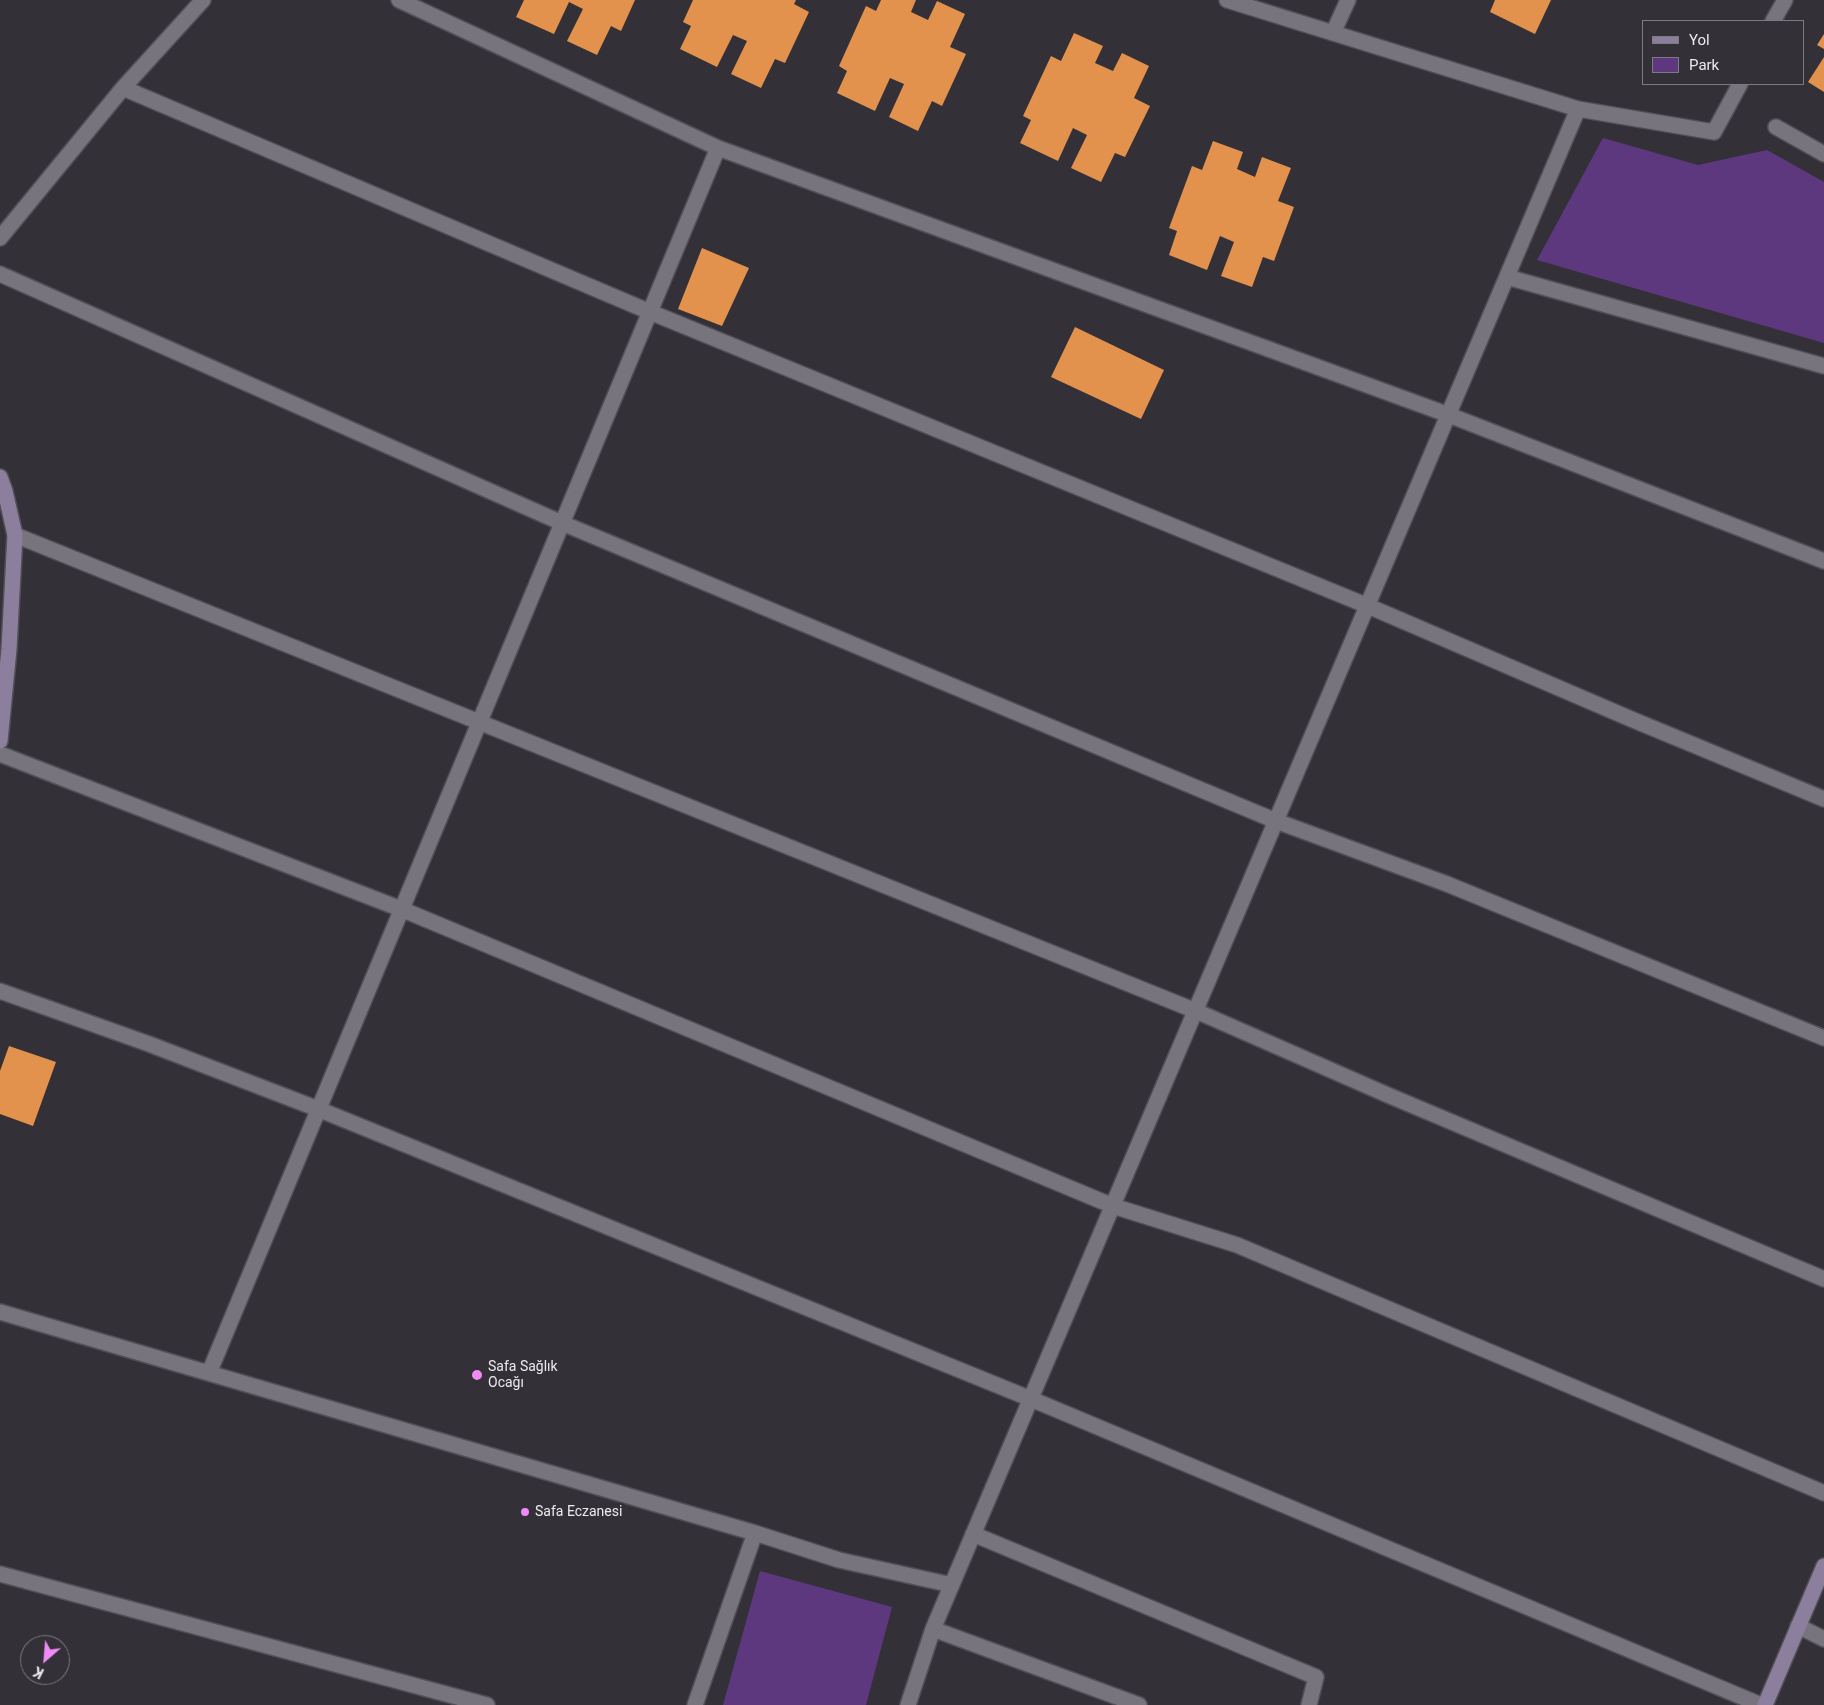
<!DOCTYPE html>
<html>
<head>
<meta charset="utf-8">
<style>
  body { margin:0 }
  #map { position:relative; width:1824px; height:1705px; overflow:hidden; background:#343038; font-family:Roboto,sans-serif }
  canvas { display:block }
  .legend { position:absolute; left:1642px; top:20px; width:162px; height:65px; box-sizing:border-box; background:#343038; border:1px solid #7e7a81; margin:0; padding:6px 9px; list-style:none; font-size:15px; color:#eceaee }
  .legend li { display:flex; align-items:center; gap:10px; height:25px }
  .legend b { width:25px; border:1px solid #7e7a81 }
  .north { position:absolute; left:20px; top:1635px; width:50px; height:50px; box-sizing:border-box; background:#343038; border:1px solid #7e7a81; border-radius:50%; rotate:207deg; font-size:14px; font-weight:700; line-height:20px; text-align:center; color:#eceaee }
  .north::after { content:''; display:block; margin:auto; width:18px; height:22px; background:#ef8bf7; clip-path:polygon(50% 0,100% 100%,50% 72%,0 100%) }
</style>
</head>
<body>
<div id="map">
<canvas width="1824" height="1705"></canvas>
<ul class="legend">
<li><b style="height:6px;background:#8c7f9d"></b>Yol</li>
<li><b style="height:14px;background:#5e387f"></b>Park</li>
</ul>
<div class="north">K</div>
</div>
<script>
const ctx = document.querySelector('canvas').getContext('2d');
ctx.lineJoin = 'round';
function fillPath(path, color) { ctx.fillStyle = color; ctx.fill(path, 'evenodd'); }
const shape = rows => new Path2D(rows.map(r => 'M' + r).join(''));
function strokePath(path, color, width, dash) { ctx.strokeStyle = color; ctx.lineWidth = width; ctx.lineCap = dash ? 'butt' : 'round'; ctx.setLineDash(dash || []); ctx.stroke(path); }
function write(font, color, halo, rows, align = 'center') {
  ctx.font = font + ' Roboto,sans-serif'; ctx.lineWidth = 5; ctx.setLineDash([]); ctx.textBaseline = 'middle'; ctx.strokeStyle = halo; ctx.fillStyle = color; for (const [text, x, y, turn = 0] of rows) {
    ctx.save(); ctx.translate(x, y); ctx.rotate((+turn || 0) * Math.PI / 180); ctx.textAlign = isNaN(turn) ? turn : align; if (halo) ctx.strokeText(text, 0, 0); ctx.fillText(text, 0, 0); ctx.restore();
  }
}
fillPath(shape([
  [1603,138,1698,165,1767,150,1824,182,1824,343,1537,260],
  [760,1571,892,1607,866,1705,723,1705]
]), '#5e387f');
fillPath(shape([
  [524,0,635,0,621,31,611,26,597,55,567,41,583,9,569,2,554,34,516,17],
  [693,0,796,0,794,4,809,12,785,63,775,59,761,88,731,74,747,41,733,35,717,67,680,49,691,26,683,22],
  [881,0,916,0,911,12,928,20,937,1,965,14,950,47,966,54,942,106,932,101,918,131,889,117,904,84,890,78,875,111,837,93,847,71,839,66,866,6,876,11],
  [1495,0,1551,0,1535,34,1490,12],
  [1074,33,1103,46,1095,63,1113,71,1122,53,1149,66,1134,98,1150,106,1125,157,1115,153,1101,182,1071,168,1087,135,1073,128,1058,161,1020,143,1031,120,1023,116,1051,56,1061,61],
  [1824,34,1824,49,1817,45],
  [1824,57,1824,92,1808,82],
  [1213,141,1243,152,1237,169,1255,177,1262,157,1291,168,1278,201,1294,207,1274,261,1263,257,1252,287,1221,276,1234,242,1220,236,1207,270,1169,255,1177,231,1169,228,1192,166,1202,170],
  [702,248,749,268,722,326,678,309],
  [1075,327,1164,370,1141,419,1051,377],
  [9,1046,56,1062,33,1126,0,1114,0,1071]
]), '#e2924c');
const street = shape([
  [399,0,718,148,1449,415,1824,561],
  [1227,0,1578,109,1714,132,1740,84],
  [1773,21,1785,0],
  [1333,33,1348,0],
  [123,88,650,312,1368,606,1631,719,1824,799],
  [1776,127,1824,154],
  [0,238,123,88,203,0],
  [0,274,562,523,1276,821,1447,884,1824,1038],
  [1507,277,1824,366],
  [15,535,1196,1011,1390,1096,1824,1279],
  [0,754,401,909,1113,1206,1237,1245,1824,1493],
  [0,991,149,1044,318,1109,1031,1399,1761,1705],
  [0,1312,755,1533,839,1560,952,1585],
  [209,1373,718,148],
  [973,1534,1316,1677,1309,1705],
  [0,1574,487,1705],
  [1798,1626,1824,1639],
  [933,1629,1139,1705],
  [695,1705,755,1533],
  [908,1705,933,1629,1578,109]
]);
const secondary = shape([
  [0,477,5,491,15,535,9,649,0,741],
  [1765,1705,1824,1566]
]);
strokePath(street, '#514f55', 18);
strokePath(secondary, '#514f55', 18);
strokePath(street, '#78747d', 15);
strokePath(secondary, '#8c7f9d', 15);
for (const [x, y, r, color] of [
  [477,1375,6,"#ef8bf7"],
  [525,1512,5,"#ef8bf7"]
]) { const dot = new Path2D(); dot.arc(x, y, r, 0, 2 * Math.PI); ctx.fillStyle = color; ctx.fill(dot); strokePath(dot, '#343038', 2); }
write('14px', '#eceaee', '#343038', [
  ["Safa Sağlık",488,1367],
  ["Ocağı",488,1383],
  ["Safa Eczanesi",535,1512]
], 'left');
</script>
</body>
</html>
